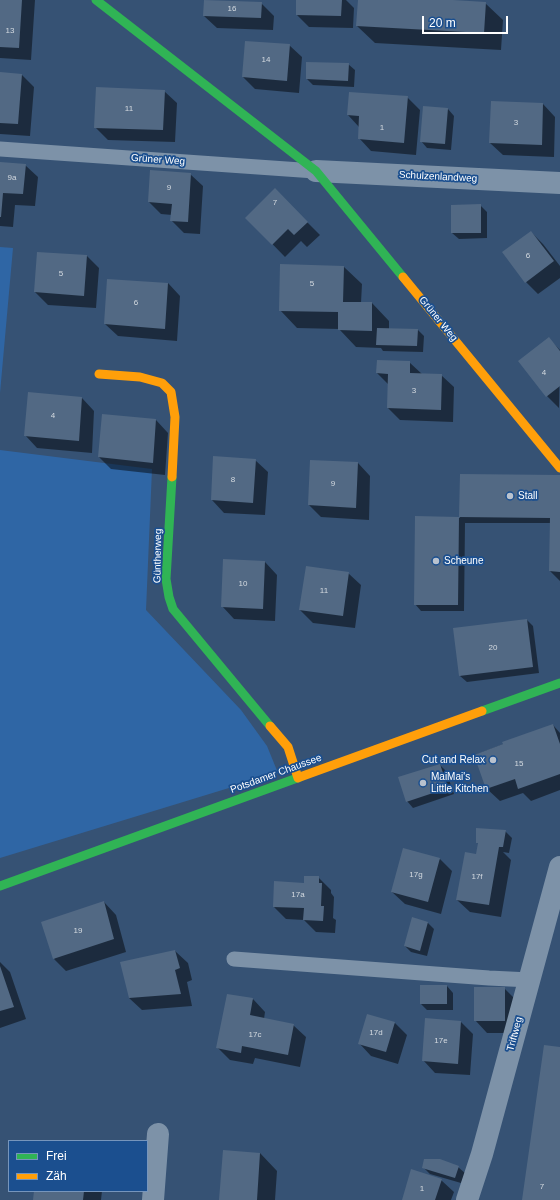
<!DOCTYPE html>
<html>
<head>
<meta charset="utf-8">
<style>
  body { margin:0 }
  #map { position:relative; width:560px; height:1200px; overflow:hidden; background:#365274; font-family:Arial,sans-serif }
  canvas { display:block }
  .legend { position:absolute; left:8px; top:1140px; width:140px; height:52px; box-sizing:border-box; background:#1b4f8f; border:1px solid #7695bc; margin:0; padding:5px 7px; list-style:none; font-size:12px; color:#fff }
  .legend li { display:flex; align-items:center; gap:8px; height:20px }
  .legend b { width:20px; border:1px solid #7695bc }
  .scale { position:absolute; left:422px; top:16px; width:86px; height:18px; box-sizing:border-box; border:2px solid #fff; border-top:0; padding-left:5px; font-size:12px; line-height:14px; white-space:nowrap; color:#fff; -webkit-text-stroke:3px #1b4f8f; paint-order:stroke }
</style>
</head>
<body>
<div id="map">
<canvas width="560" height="1200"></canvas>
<ul class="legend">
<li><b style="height:5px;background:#30b455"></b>Frei</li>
<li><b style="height:5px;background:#ff9f0a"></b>Zäh</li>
</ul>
<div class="scale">20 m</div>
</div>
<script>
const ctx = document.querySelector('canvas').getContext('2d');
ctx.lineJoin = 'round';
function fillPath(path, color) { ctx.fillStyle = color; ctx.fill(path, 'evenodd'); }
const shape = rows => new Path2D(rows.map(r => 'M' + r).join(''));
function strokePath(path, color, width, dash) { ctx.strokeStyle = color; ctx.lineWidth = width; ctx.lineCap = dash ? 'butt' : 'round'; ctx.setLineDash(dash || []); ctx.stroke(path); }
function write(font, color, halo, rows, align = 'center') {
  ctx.font = font + ' Arial,sans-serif'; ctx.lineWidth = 3.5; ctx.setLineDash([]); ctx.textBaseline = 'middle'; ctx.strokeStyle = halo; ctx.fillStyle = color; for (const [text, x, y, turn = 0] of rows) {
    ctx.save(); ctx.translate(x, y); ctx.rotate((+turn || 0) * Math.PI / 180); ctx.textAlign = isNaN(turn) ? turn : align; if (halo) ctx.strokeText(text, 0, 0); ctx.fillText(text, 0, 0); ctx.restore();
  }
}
fillPath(shape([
  [0,247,13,248,0,393],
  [0,450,152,469,146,610,241,710,267,746,278,773,0,858]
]), '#2f66a5');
fillPath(shape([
  [0,0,35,0,31,60,0,58],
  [297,0,346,0,354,8,353,28,309,27,297,15],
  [359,0,434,0,485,3,503,20,501,50,375,43,357,26],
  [261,3,274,16,273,30,217,28,204,16],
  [289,45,302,57,299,93,255,89,243,77],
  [348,64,355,70,354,87,313,85,307,79],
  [0,73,22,75,34,87,30,136,0,134],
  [164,91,177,103,175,142,108,140,95,127],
  [407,97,420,110,416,155,371,151,359,138,359,127,348,115],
  [543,104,555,117,554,157,503,155,490,143],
  [448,109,454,116,451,150,427,148,421,141],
  [0,163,25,165,38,177,35,206,15,205,13,227,0,226],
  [190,174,203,186,200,234,184,233,171,220,172,215,161,214,149,202],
  [275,190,320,235,307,247,301,241,285,257,247,218],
  [480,205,487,212,487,238,459,239,452,233],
  [531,232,543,244,560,266,560,278,538,294,526,282],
  [38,253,87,256,99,268,96,308,48,305,35,292],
  [281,265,344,267,362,284,361,303,372,303,389,321,389,329,418,330,424,336,423,352,383,351,381,348,356,347,339,329,297,328,280,310],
  [168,283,180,296,177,341,118,336,105,324],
  [549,339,560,350,559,408,547,396],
  [409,362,422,374,441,375,454,387,453,422,400,420,388,408,388,384,377,373],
  [82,398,94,411,92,453,37,448,25,435],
  [156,420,168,433,165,475,111,469,99,457],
  [214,457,255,460,268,472,265,515,224,513,212,500],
  [311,461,358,463,370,476,369,520,321,517,309,505],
  [461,475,560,476,560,581,550,571,551,523,465,523,464,611,421,611,415,604,416,517,460,518],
  [265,562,277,575,275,621,234,619,222,606],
  [348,573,361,585,355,628,313,623,300,610],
  [527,620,533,626,539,673,467,682,460,676],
  [553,725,560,733,560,790,531,801,523,793,500,801,487,789,475,755],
  [440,765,446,771,454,794,413,808,407,801],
  [505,831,512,838,509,853,503,852,511,860,501,917,470,912,457,900,477,855,479,845,477,842],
  [440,859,452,871,441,914,405,904,392,892],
  [318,877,331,890,331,893,334,897,333,918,336,920,335,933,316,932,304,920,286,919,274,907,305,884],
  [104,902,116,915,126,952,66,971,54,959],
  [413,919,428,923,434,929,427,956,411,952,405,946],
  [175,951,188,963,192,980,187,982,192,1006,142,1010,129,998],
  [0,962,10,972,26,1019,0,1028],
  [447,986,453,993,453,1010,427,1010,421,1004],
  [504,988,517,1001,517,1033,487,1033,475,1020],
  [253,999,265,1012,264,1019,293,1025,306,1037,300,1067,255,1058,253,1064,230,1060,217,1047],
  [461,1022,473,1034,470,1075,435,1073,423,1060],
  [395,1023,407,1035,398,1064,371,1056,359,1043],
  [260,1153,277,1171,275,1200,220,1200],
  [423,1167,458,1167,465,1173,461,1183,430,1174],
  [441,1180,454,1192,451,1200,404,1200],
  [35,1191,102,1191,101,1200,34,1200]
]), '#0007');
fillPath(shape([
  [0,0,22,0,19,48,0,47],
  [204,0,262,2,261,18,203,16],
  [296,0,342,0,341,16,296,15],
  [358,0,453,0,486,2,484,33,356,26],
  [245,41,290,44,287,81,242,77],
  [306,62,349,63,348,81,306,79],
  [0,72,22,74,18,124,0,123],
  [96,87,165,90,163,130,94,128],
  [349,92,408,96,404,143,358,139,359,116,347,115],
  [491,101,543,103,542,145,489,143],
  [423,106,448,108,445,144,420,142],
  [0,162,26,164,23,194,3,193,1,217,0,217],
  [150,170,191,173,188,222,170,221,172,204,148,202],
  [275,188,308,222,294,235,288,229,272,245,245,218],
  [481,204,481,233,451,233,451,205],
  [531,231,554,261,525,283,502,252],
  [37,252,87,255,84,296,34,292],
  [280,264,344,266,343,302,372,302,372,331,338,330,338,312,279,311],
  [107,279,168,283,165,329,104,324],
  [377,328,418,329,417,346,376,345],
  [549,337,560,351,560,386,546,397,518,361],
  [377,360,410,361,410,373,442,374,441,410,387,408,388,374,376,373],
  [28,392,82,397,79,441,24,436],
  [102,414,156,419,153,463,98,457],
  [213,456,256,459,253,503,211,500],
  [310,460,358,462,356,508,308,505],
  [460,474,560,475,560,572,549,571,550,518,459,517,458,605,414,605,415,516,459,517],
  [223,559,265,561,263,609,221,607],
  [306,566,349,572,343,616,299,610],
  [527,619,533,667,459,676,453,628],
  [553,724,560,744,560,774,518,789,515,779,486,789,474,755,503,744,502,742],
  [440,764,448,788,406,802,398,777],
  [476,828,506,830,503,847,499,847,489,905,456,900,465,852,476,854,478,843,476,843],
  [403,848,440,858,428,902,391,892],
  [304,876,319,876,319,883,322,883,321,906,324,906,323,921,303,920,304,908,273,907,274,881,304,883],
  [104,901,114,939,53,959,41,922],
  [412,917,428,922,420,951,404,946],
  [175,950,180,968,175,970,181,994,129,998,120,962],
  [0,966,14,1007,0,1011],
  [420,985,447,985,447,1004,420,1004],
  [474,987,505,987,505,1021,474,1021],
  [227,994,253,998,250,1015,294,1024,288,1055,242,1046,241,1053,216,1048],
  [367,1014,395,1022,386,1052,358,1044],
  [425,1018,461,1021,458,1064,422,1061],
  [544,1045,560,1047,560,1200,522,1200],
  [223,1150,260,1153,257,1200,219,1200],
  [424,1159,440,1159,459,1166,455,1178,422,1168],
  [411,1169,442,1179,435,1200,402,1200],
  [34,1191,84,1191,83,1200,33,1200]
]), '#526984');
strokePath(shape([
  [0,149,315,171],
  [234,959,489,978,530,980]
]), '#7d92a8', 15);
strokePath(shape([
  [316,171,560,183],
  [153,1200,158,1134],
  [467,1200,482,1154,560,867]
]), '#7d92a8', 22);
strokePath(shape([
  [96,0,316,171,403,277],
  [172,477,166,579,169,597,173,609,270,726],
  [482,711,560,683],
  [0,886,300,777]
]), '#30b455', 9);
strokePath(shape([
  [403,277,560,468],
  [99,374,140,377,162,383,171,392,175,417,172,477],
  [270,726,288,747,298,778],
  [300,777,482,711]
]), '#ff9f0a', 9);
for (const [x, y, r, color] of [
  [510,496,4,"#b9c2ce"],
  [436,561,4,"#b9c2ce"],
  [493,760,4,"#b9c2ce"],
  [423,783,4,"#b9c2ce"]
]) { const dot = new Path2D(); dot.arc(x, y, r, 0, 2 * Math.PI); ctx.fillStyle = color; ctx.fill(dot); strokePath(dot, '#1b4f8f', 1.5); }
write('8px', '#d4dae0', null, [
  ["16",232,9],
  ["13",10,31],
  ["14",266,60],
  ["11",129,109],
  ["3",516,123],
  ["1",382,128],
  ["9a",12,178],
  ["9",169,188],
  ["7",275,203],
  ["6",528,256],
  ["5",61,274],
  ["5",312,284],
  ["6",136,303],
  ["4",544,373],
  ["3",414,391],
  ["4",53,416],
  ["8",233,480],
  ["9",333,484],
  ["10",243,584],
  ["11",324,591],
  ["20",493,648],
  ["15",519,764],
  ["17g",416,875],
  ["17f",477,877],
  ["17a",298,895],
  ["19",78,931],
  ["17d",376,1033],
  ["17c",255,1035],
  ["17e",441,1041],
  ["7",542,1187],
  ["1",422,1189]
]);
write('10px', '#fff', '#1b4f8f', [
  ["Grüner Weg",158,160,4],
  ["Schulzenlandweg",438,177,3],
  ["Grüner Weg",438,319,51],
  ["Güntherweg",158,556,-89],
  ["Potsdamer Chaussee",276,774,-20],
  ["Triftweg",515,1034,-75]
]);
write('10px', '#fff', '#1b4f8f', [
  ["Stall",518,496],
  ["Scheune",444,561],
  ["Cut and Relax",485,760,"right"],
  ["MaiMai's",431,777],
  ["Little Kitchen",431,789]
], 'left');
</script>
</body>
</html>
